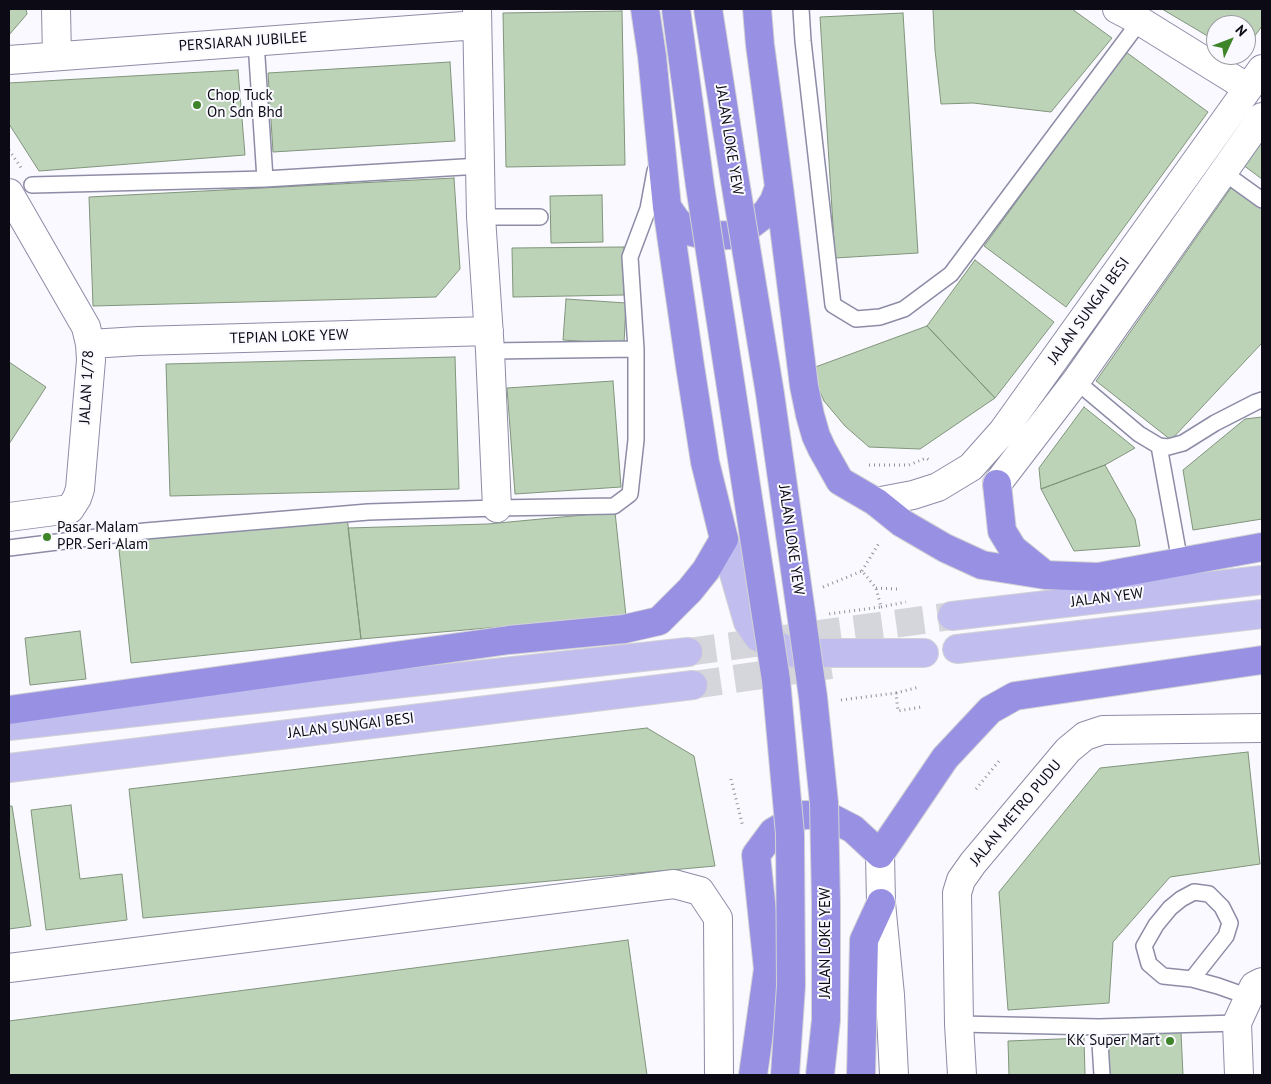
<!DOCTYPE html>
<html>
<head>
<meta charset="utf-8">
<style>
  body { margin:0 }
  #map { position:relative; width:1271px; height:1084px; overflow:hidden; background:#f9f9ff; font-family:"PT Sans",sans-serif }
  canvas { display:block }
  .frame { position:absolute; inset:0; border:10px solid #0c0b15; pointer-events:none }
  .north { position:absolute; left:1206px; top:15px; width:50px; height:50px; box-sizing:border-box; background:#f9f9ff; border:1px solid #9a9aa1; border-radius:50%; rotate:47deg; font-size:14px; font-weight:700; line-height:20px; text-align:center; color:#0c0b15 }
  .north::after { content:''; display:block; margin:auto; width:18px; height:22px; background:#3e8428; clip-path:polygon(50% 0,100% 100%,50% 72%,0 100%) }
</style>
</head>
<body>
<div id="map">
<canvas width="1271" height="1084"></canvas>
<div class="frame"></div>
<div class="north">N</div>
</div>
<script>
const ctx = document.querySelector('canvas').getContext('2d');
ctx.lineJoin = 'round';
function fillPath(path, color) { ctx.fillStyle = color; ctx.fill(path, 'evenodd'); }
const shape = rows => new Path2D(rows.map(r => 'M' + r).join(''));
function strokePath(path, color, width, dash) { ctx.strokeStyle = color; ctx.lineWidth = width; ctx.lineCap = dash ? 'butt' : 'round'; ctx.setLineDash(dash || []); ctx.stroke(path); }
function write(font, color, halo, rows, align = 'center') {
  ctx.font = font + ' "PT Sans",sans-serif'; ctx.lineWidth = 4; ctx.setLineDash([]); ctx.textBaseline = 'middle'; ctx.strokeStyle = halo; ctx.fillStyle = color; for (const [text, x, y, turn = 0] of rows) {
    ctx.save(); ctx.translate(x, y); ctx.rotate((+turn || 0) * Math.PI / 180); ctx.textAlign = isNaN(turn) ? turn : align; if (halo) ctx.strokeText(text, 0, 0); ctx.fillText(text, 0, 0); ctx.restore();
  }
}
const building = shape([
  [9,9,26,9,27,14,9,35,9,9],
  [933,9,1072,9,1112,38,1051,112,973,103,941,104,935,50,933,9],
  [1162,9,1262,9,1262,26,1246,48,1246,25,1216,25,1216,41,1162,9],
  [622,11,625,165,506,167,503,13,622,11],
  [903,13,918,253,835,258,820,17,903,13],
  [1126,52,1208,112,1066,307,984,246,1126,52],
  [450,62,455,141,273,152,268,73,450,62],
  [238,70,245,155,39,171,9,124,9,83,238,70],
  [1262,133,1262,179,1239,162,1262,133],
  [454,178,460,269,436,297,93,306,89,197,454,178],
  [1233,185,1262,206,1262,343,1171,440,1096,381,1233,185],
  [602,195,603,242,551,243,550,196,602,195],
  [624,247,624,295,513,297,512,248,624,247],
  [975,260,1054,322,995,398,927,326,975,260],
  [566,299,626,303,624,344,563,340,566,299],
  [927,326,995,398,920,449,869,447,845,426,824,401,810,369,927,326],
  [455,357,459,489,170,496,166,364,455,357],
  [9,362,46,387,9,444,9,362],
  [613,381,621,487,515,494,507,388,613,381],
  [1084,407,1135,448,1105,465,1041,489,1039,468,1084,407],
  [1262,417,1262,519,1193,530,1183,470,1245,419,1262,417],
  [1105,465,1135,519,1140,546,1074,551,1041,489,1105,465],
  [615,512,626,616,361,639,348,528,488,524,615,512],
  [347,516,361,639,131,663,118,540,347,516],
  [80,631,86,679,30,685,25,638,80,631],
  [647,728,694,756,715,866,143,918,129,789,647,728],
  [1248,752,1260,864,1170,877,1113,942,1109,1003,1008,1010,999,892,1100,768,1248,752],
  [71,805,80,879,122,874,127,920,46,930,31,810,71,805],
  [9,806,12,806,31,926,9,929,9,806],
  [628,940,647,1075,9,1075,9,1021,628,940],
  [1181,1032,1183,1075,1107,1075,1105,1035,1181,1032],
  [1084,1038,1085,1075,1009,1075,1008,1041,1084,1038]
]);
fillPath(building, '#bdd3b8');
strokePath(building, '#81947c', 1);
strokePath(shape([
  [688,652,952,616],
  [693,685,831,665]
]), '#d5d5dc', 28, [28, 14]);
const lane = shape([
  [801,9,803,41,833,305,856,319,880,317,904,309,951,274,1140,21],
  [256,42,265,179],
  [1223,172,1262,200],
  [32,185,265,179,480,166],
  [481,217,540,217],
  [490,351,636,349],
  [1076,381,1139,434,1159,446,1168,447,1183,443,1215,423,1256,402,1262,400],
  [1159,446,1180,562],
  [9,548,145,531,368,512,497,508,614,506,630,494,636,440,636,349,630,257,648,209,655,171],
  [1192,979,1226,936,1230,923,1222,907,1209,894,1194,892,1181,899,1170,908,1156,925,1144,946,1149,964,1163,976,1192,979,1218,986,1249,997],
  [959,1024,1099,1027,1237,1023],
  [1099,1027,1102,1075]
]);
const street = shape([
  [56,9,57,56],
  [477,9,481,217,490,351,497,508],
  [1117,9,1140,21,1248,88],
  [9,60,477,25],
  [9,193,86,327,90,344,91,360,80,489,77,498,70,509,9,517],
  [90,344,139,341,489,331],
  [9,968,674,884,700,891,718,918,719,1075],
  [962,1075,959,1024,957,893,961,880,973,863,1068,750,1085,736,1103,730,1262,728],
  [1239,1075,1237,1023,1254,986,1262,982]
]);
const secondary = shape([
  [997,484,1076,381,1262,117],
  [876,502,913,495,938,487,971,467,1003,431,1262,69],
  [880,854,881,903,890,995,894,1075]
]);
const primary = shape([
  [724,539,748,622,758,637,794,653,924,653],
  [952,616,1262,580],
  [957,649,1262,614],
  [9,726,688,652],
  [9,768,693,685]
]);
const highway = shape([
  [757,9,760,45,779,187,804,386,810,415,816,436,822,449,840,481,876,502,902,523,945,548,982,565,1045,575,1098,577,1262,547],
  [667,207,676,220,687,231,708,236,730,235,741,232,766,213,774,201,779,187],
  [997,484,1002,531,1013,549,1044,574],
  [9,710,509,640,624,629,659,621,690,590,706,570,724,539,705,462,690,366,667,207,652,56,645,9],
  [753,1075,768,969,756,855,773,832,802,815,826,815,853,829,880,854,945,758,990,710,1015,696,1262,660],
  [861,1075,864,940,881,903]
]);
strokePath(lane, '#8d8ca7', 18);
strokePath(street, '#8d8ca7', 30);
strokePath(secondary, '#8d8ca7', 30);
strokePath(primary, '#d3d3d5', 30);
strokePath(highway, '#d3d3d5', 30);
strokePath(shape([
  [9,150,22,169],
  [869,465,909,465,926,458,931,461],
  [862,571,879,543],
  [823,587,862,571,876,588,881,607,828,614],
  [876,588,898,589],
  [881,607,906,602],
  [896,693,919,687],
  [841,700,896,693,898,711,921,707],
  [731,779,743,827],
  [976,789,999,761]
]), '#919199', 3, [1, 4]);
strokePath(lane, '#fff', 15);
strokePath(street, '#fff', 28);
strokePath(secondary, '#fff', 28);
strokePath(primary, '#c1bdee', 28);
strokePath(highway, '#9891e3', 28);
const highwayBridge = shape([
  [676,9,700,186,776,680,790,834,791,986,785,1075],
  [708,9,734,175,770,394,813,697,824,803,826,904,826,1020,820,1075]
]);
strokePath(highwayBridge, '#d3d3d5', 30, []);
strokePath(highwayBridge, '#9891e3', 28);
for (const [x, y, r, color] of [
  [197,105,5,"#3e8428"],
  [47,537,5,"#3e8428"],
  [1170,1041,5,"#3e8428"]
]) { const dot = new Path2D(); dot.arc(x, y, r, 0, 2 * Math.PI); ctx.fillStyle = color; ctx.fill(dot); strokePath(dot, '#f9f9ff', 2); }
write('15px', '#0c0b15', '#f9f9ff', [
  ["PERSIARAN JUBILEE",243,42,-4],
  ["JALAN LOKE YEW",729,140,81],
  ["JALAN SUNGAI BESI",1089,311,-54],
  ["TEPIAN LOKE YEW",289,337,-2],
  ["JALAN 1/78",87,387,-87],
  ["JALAN LOKE YEW",791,540,82],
  ["JALAN YEW",1107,598,-7],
  ["JALAN SUNGAI BESI",351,726,-7],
  ["JALAN METRO PUDU",1016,813,-50],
  ["JALAN LOKE YEW",826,943,-90]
]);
write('15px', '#0c0b15', '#f9f9ff', [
  ["Chop Tuck",207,96],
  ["On Sdn Bhd",207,113],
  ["Pasar Malam",57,528],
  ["PPR Seri Alam",57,545],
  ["KK Super Mart",1160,1041,"right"]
], 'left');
</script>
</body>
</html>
